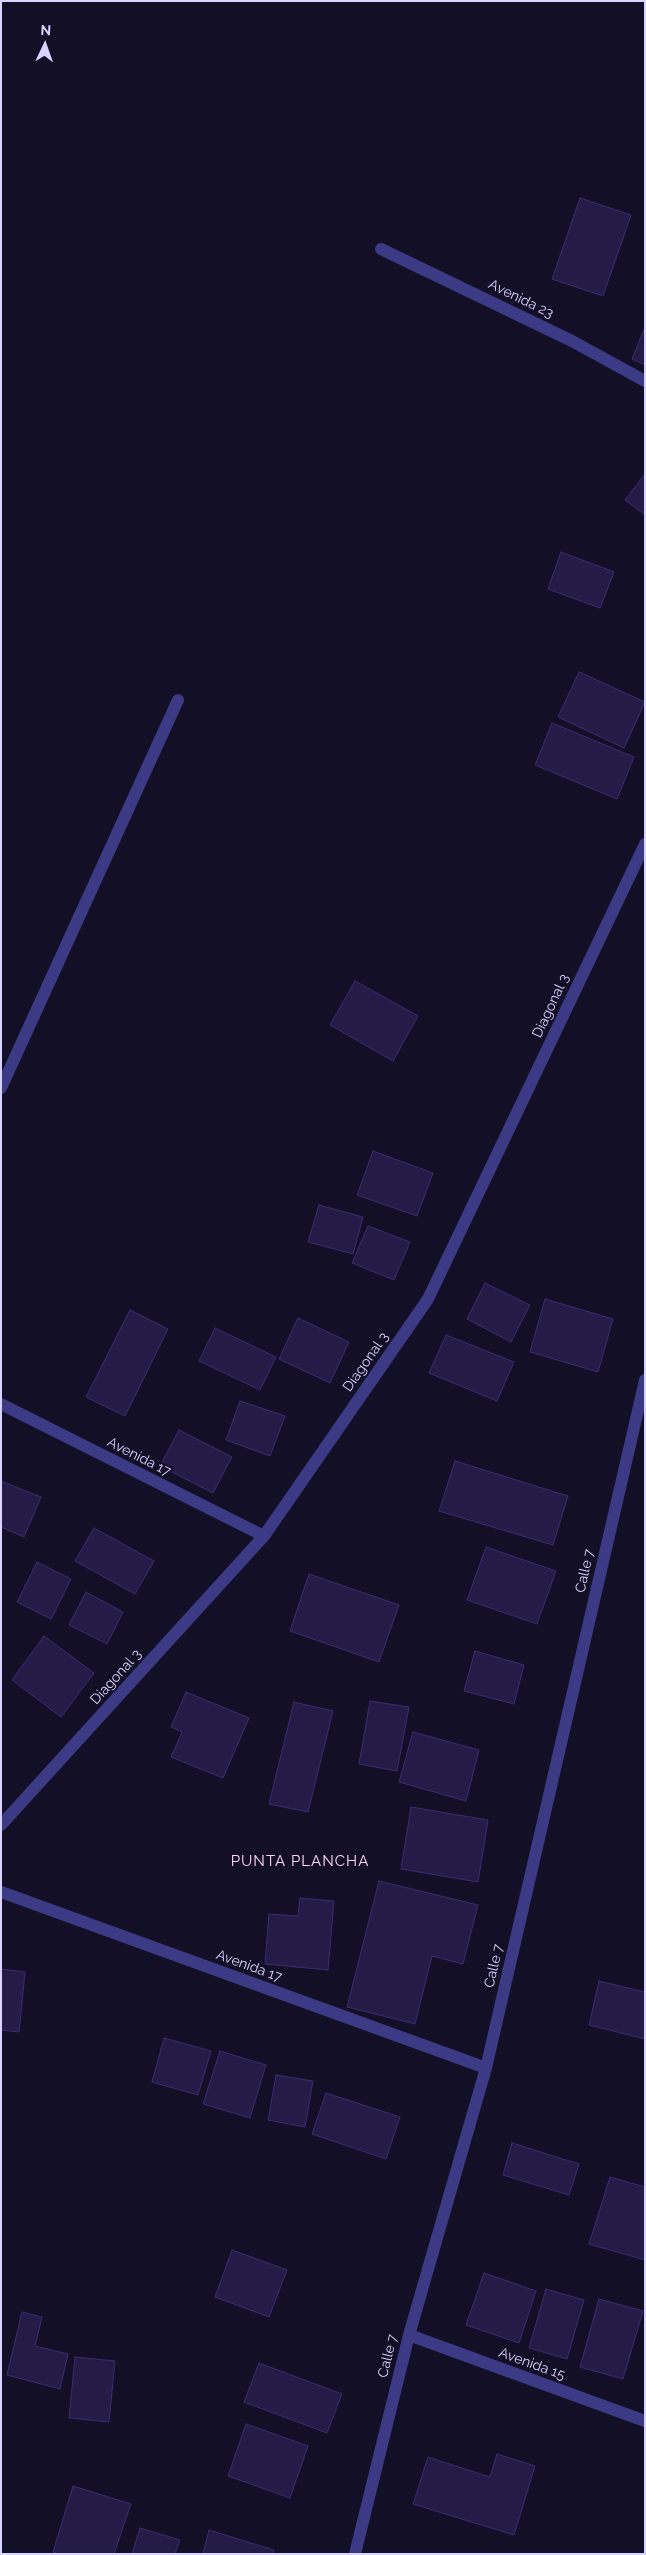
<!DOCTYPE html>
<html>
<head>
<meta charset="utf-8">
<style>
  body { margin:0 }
  #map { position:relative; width:646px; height:2555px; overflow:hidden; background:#130f26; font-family:Raleway,sans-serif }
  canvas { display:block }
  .frame { position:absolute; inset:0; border:2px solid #d9d4ff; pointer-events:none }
  .north { position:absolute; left:20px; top:20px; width:50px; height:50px; -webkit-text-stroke:4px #130f26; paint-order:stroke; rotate:3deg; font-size:14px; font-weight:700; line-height:20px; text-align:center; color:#d9d4ff }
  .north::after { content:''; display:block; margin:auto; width:18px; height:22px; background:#d9d4ff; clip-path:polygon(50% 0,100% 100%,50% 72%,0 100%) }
</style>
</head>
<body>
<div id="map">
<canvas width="646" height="2555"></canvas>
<div class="frame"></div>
<div class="north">N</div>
</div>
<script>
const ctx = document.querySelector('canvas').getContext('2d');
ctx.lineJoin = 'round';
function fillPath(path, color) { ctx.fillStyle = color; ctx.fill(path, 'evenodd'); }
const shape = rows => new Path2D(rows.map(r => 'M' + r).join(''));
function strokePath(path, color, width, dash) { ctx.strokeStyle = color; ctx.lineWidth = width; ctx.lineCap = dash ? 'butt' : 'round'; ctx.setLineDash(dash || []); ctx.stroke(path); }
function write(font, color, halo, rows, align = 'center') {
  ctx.font = font + ' Raleway,sans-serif'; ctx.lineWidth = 4; ctx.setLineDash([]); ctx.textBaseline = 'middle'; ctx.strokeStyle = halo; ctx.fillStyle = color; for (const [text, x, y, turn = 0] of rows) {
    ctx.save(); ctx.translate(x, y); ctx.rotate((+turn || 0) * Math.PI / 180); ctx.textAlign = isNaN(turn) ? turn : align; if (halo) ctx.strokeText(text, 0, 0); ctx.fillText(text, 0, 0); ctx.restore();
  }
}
const building = shape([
  [580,198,631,215,603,296,552,279,580,198],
  [645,327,645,365,632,359,645,327],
  [645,474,645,515,625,500,645,474],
  [561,552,614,572,600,608,548,589,561,552],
  [579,672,645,702,624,748,558,717,579,672],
  [552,723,634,757,617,799,535,765,552,723],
  [355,981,418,1016,393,1061,330,1025,355,981],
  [373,1151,433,1173,417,1216,357,1195,373,1151],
  [319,1205,363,1217,353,1254,308,1242,319,1205],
  [368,1226,410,1242,394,1280,352,1263,368,1226],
  [485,1283,530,1305,511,1342,467,1319,485,1283],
  [545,1299,613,1319,598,1372,530,1352,545,1299],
  [130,1310,168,1329,125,1416,86,1397,130,1310],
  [298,1318,349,1342,330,1383,279,1359,298,1318],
  [215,1328,276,1357,260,1390,199,1361,215,1328],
  [446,1335,514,1362,497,1401,429,1373,446,1335],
  [240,1401,285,1416,270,1456,226,1440,240,1401],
  [179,1430,232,1457,213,1493,160,1466,179,1430],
  [455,1461,568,1496,553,1545,439,1511,455,1461],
  [1,1481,41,1497,24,1537,1,1527,1,1481],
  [94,1528,154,1561,135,1594,75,1561,94,1528],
  [486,1547,556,1571,537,1624,467,1600,486,1547],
  [37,1562,71,1579,51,1619,17,1602,37,1562],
  [309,1574,399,1605,379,1662,290,1631,309,1574],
  [86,1592,123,1612,107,1644,69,1625,86,1592],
  [44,1636,94,1673,61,1717,12,1680,44,1636],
  [475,1651,524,1665,514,1704,464,1691,475,1651],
  [186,1692,249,1718,223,1778,171,1757,182,1732,171,1727,186,1692],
  [370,1701,409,1707,397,1771,359,1764,370,1701],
  [294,1702,333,1711,308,1812,269,1804,294,1702],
  [413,1732,479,1750,466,1801,399,1782,413,1732],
  [411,1807,488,1820,478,1882,401,1869,411,1807],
  [379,1881,478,1905,463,1964,432,1956,415,2024,347,2007,379,1881],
  [300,1898,334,1901,328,1970,265,1964,269,1914,298,1916,300,1898],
  [1,1969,25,1972,19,2032,1,2030,1,1969],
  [599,1981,645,1992,645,2039,589,2025,599,1981],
  [164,2038,211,2051,198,2095,152,2082,164,2038],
  [220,2051,266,2065,250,2118,203,2104,220,2051],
  [276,2075,313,2081,305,2127,268,2120,276,2075],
  [326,2093,400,2117,386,2159,312,2134,326,2093],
  [512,2143,579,2164,569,2195,503,2175,512,2143],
  [610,2177,645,2187,645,2260,589,2244,610,2177],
  [232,2250,287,2270,269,2317,215,2297,232,2250],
  [484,2273,536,2291,519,2343,466,2325,484,2273],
  [546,2289,584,2300,567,2359,529,2348,546,2289],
  [599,2299,643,2311,623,2379,580,2367,599,2299],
  [22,2312,42,2317,35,2346,68,2354,60,2389,7,2375,22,2312],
  [75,2357,115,2361,109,2422,69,2418,75,2357],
  [259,2363,342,2394,327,2433,244,2402,259,2363],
  [246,2424,308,2446,290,2498,228,2476,246,2424],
  [497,2454,535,2466,514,2535,413,2504,428,2457,490,2477,497,2454],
  [73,2486,131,2504,114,2554,59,2554,53,2552,73,2486],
  [140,2528,180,2540,175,2554,132,2554,140,2528],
  [209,2530,274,2550,273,2554,203,2554,209,2530]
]);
fillPath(building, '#241b47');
strokePath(building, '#3b2d73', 1);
strokePath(shape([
  [381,249,572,341,645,381],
  [1,1088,178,700],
  [1,1404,264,1536],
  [1,1825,264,1536,428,1299,645,844],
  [1,1892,486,2068],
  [409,2335,645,2421],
  [355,2554,409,2335,486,2068,645,1380]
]), '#3d3a85', 12);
write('14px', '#d9d4ff', '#130f26', [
  ["Avenida 23",521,299,26],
  ["Diagonal 3",551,1006,-65],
  ["Diagonal 3",366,1362,-55],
  ["Avenida 17",139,1457,27],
  ["Calle 7",585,1571,-77],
  ["Diagonal 3",116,1677,-48],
  ["Avenida 17",249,1966,20],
  ["Calle 7",494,1966,-77],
  ["Calle 7",388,2356,-76],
  ["Avenida 15",532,2364,20]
]);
ctx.letterSpacing = '1px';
write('15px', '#ffd6f0', '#130f26', [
  ["PUNTA PLANCHA",300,1861]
]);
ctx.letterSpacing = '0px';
</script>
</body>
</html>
